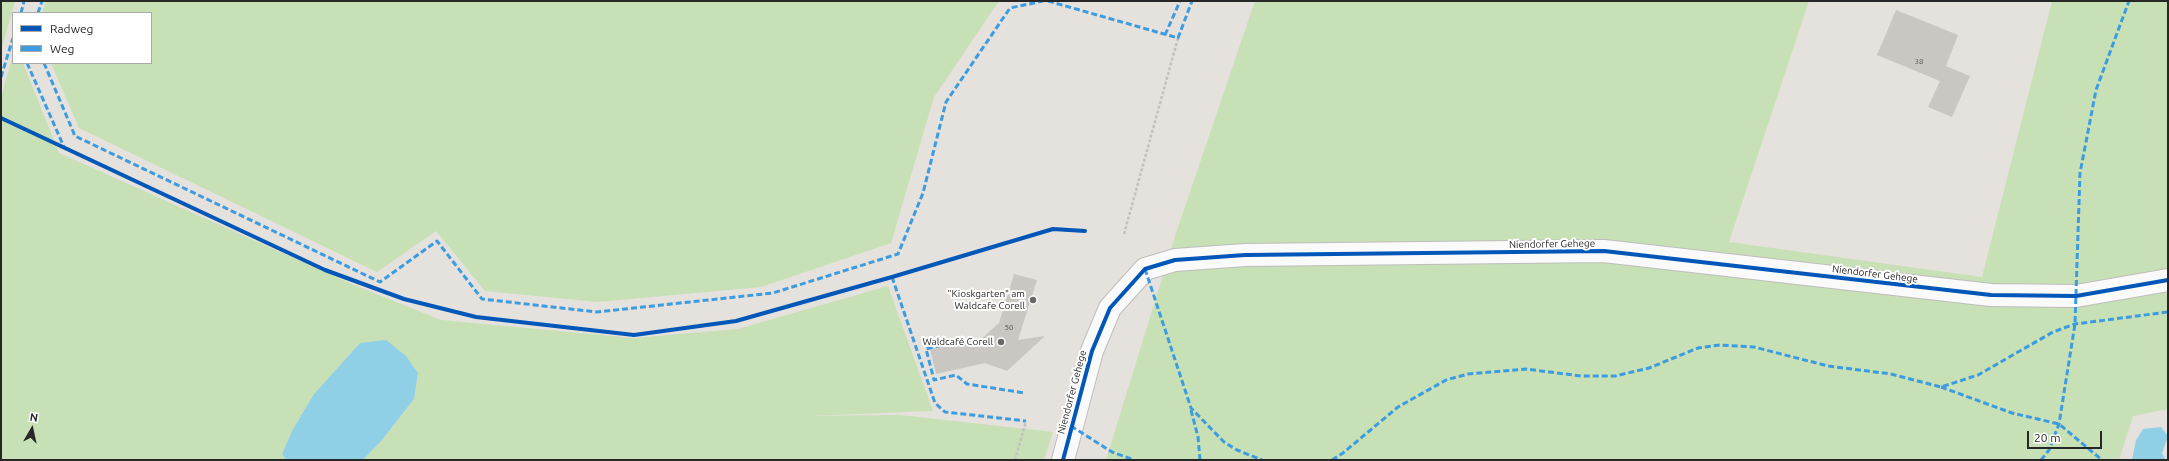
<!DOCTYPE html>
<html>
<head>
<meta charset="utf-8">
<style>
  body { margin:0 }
  #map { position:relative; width:2169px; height:461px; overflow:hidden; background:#e5e1dc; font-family:Ubuntu,sans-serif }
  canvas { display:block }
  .frame { position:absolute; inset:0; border:2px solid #272727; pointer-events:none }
  .legend { position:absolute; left:12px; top:12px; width:140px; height:52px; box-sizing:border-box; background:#fff; border:1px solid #a9a9a9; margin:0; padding:5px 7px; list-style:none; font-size:12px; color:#272727 }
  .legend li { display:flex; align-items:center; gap:8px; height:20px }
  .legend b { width:20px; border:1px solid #a9a9a9 }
  .north { position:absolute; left:12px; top:409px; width:40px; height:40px; -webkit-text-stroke:3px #fff; paint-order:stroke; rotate:9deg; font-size:11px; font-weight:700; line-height:16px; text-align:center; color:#272727 }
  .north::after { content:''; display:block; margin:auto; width:14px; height:18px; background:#272727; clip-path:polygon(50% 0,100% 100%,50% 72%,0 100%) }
  .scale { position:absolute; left:2027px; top:431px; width:75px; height:18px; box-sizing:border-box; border:2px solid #272727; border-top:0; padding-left:5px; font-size:12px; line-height:14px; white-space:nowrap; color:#272727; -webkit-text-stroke:3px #fff; paint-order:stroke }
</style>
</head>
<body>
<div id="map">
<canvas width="2169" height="461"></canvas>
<div class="frame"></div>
<ul class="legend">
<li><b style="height:5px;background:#0057b8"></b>Radweg</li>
<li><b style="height:5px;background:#3d9ce0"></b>Weg</li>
</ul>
<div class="north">N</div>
<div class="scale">20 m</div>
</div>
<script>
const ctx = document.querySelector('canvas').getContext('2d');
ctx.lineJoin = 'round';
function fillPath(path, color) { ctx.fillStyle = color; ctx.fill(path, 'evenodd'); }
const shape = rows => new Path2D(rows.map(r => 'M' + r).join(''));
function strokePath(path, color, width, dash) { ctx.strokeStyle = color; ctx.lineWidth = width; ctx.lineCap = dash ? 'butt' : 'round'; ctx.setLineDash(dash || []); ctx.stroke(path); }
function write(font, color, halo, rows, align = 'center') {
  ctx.font = font + ' Ubuntu,sans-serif'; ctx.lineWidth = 4; ctx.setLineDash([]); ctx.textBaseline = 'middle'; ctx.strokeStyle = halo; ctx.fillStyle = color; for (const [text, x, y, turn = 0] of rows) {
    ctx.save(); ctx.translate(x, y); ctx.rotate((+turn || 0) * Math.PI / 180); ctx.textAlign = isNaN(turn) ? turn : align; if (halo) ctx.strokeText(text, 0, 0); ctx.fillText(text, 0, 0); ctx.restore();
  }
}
fillPath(shape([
  [1,1,15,1,1,51],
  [46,1,999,1,934,97,891,243,761,287,597,302,485,291,436,231,377,272,79,128,51,63,151,63,151,13,42,13],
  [1255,1,1809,1,1729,242,1982,277,2052,1,2168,1,2168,409,2133,416,2119,460,1106,460,1176,233],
  [13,55,13,63,23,63,59,153,354,285,441,320,634,338,738,329,888,286,933,411,807,416,900,415,1053,432,1044,460,363,460,382,440,414,399,418,373,360,343,314,394,293,429,282,454,286,460,1,460,1,97]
]), '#c7e0b5');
fillPath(shape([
  [386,340,406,356,418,373,414,399,382,440,363,460,286,460,282,454,293,429,314,394,360,343],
  [2161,427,2168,436,2162,453,2166,460,2132,460,2136,440,2143,429]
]), '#90d0e6');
fillPath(shape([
  [1896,10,1958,35,1946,66,1970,76,1952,117,1928,107,1940,81,1877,55],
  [1014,274,1037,280,1018,340,1045,336,1007,371,985,363,936,374,930,349,980,340,999,323]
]), '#cac7c3');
const minor = shape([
  [1063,460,1092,351,1110,308,1145,269,1175,260,1245,255,1604,251,1991,295,2076,296,2168,280]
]);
strokePath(minor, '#bfbdbe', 24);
strokePath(shape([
  [1,118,325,270,404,299,476,317,634,335,736,321,892,277,1053,229,1085,231],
  [1124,234,1178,38],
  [1015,460,1026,421]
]), '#c2c1c0', 2.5, [3, 2]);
strokePath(minor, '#fbfafa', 22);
strokePath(shape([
  [1048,1,1178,38,1192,1],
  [21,13,24,1],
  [38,13,42,1],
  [1165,35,1180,1],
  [27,63,64,147],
  [44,63,75,136,380,282,437,241,482,299,597,312,773,293,898,254,923,193,946,102,1010,8,1043,1],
  [1,77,13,38],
  [1145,269,1191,408,1224,442,1237,450,1262,460],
  [892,277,935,403,945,412,1026,421],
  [950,343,926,349,934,380,956,375,967,384,1025,393],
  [1941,387,2012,413,2059,424,2102,460],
  [1191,410,1198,437,1200,460],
  [1071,426,1112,452,1134,460],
  [1332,460,1343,453,1398,407,1446,380,1468,374,1526,369,1581,376,1615,376,1649,368,1698,348,1720,345,1754,347,1828,366,1891,374,1941,387,1978,375,2053,332,2075,324,2168,312],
  [2041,460,2049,450,2059,424,2075,324,2080,173,2096,90,2129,1]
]), '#3d9ce0', 3, [6, 3]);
strokePath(shape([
  [1,118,325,270,404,299,476,317,634,335,736,321,892,277,1053,229,1085,231],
  [1063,460,1092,351,1110,308,1145,269,1175,260,1245,255,1604,251,1991,295,2076,296,2168,280]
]), '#0057b8', 4);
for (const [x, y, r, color] of [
  [1033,300,4,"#6a6866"],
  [1001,342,4,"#6a6866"]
]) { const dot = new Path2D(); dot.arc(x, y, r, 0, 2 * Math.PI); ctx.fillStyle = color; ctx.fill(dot); strokePath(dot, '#fff', 1.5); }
write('8px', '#525150', null, [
  ["38",1919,61],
  ["50",1009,327]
]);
write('10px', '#272727', '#fff', [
  ["Niendorfer Gehege",1552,244,-1],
  ["Niendorfer Gehege",1875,274,7],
  ["Niendorfer Gehege",1072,392,-75]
]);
write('10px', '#272727', '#fff', [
  ["\"Kioskgarten\" am",1025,294],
  ["Waldcafe Corell",1025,306],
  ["Waldcafé Corell",993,342]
], 'right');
</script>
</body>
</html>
